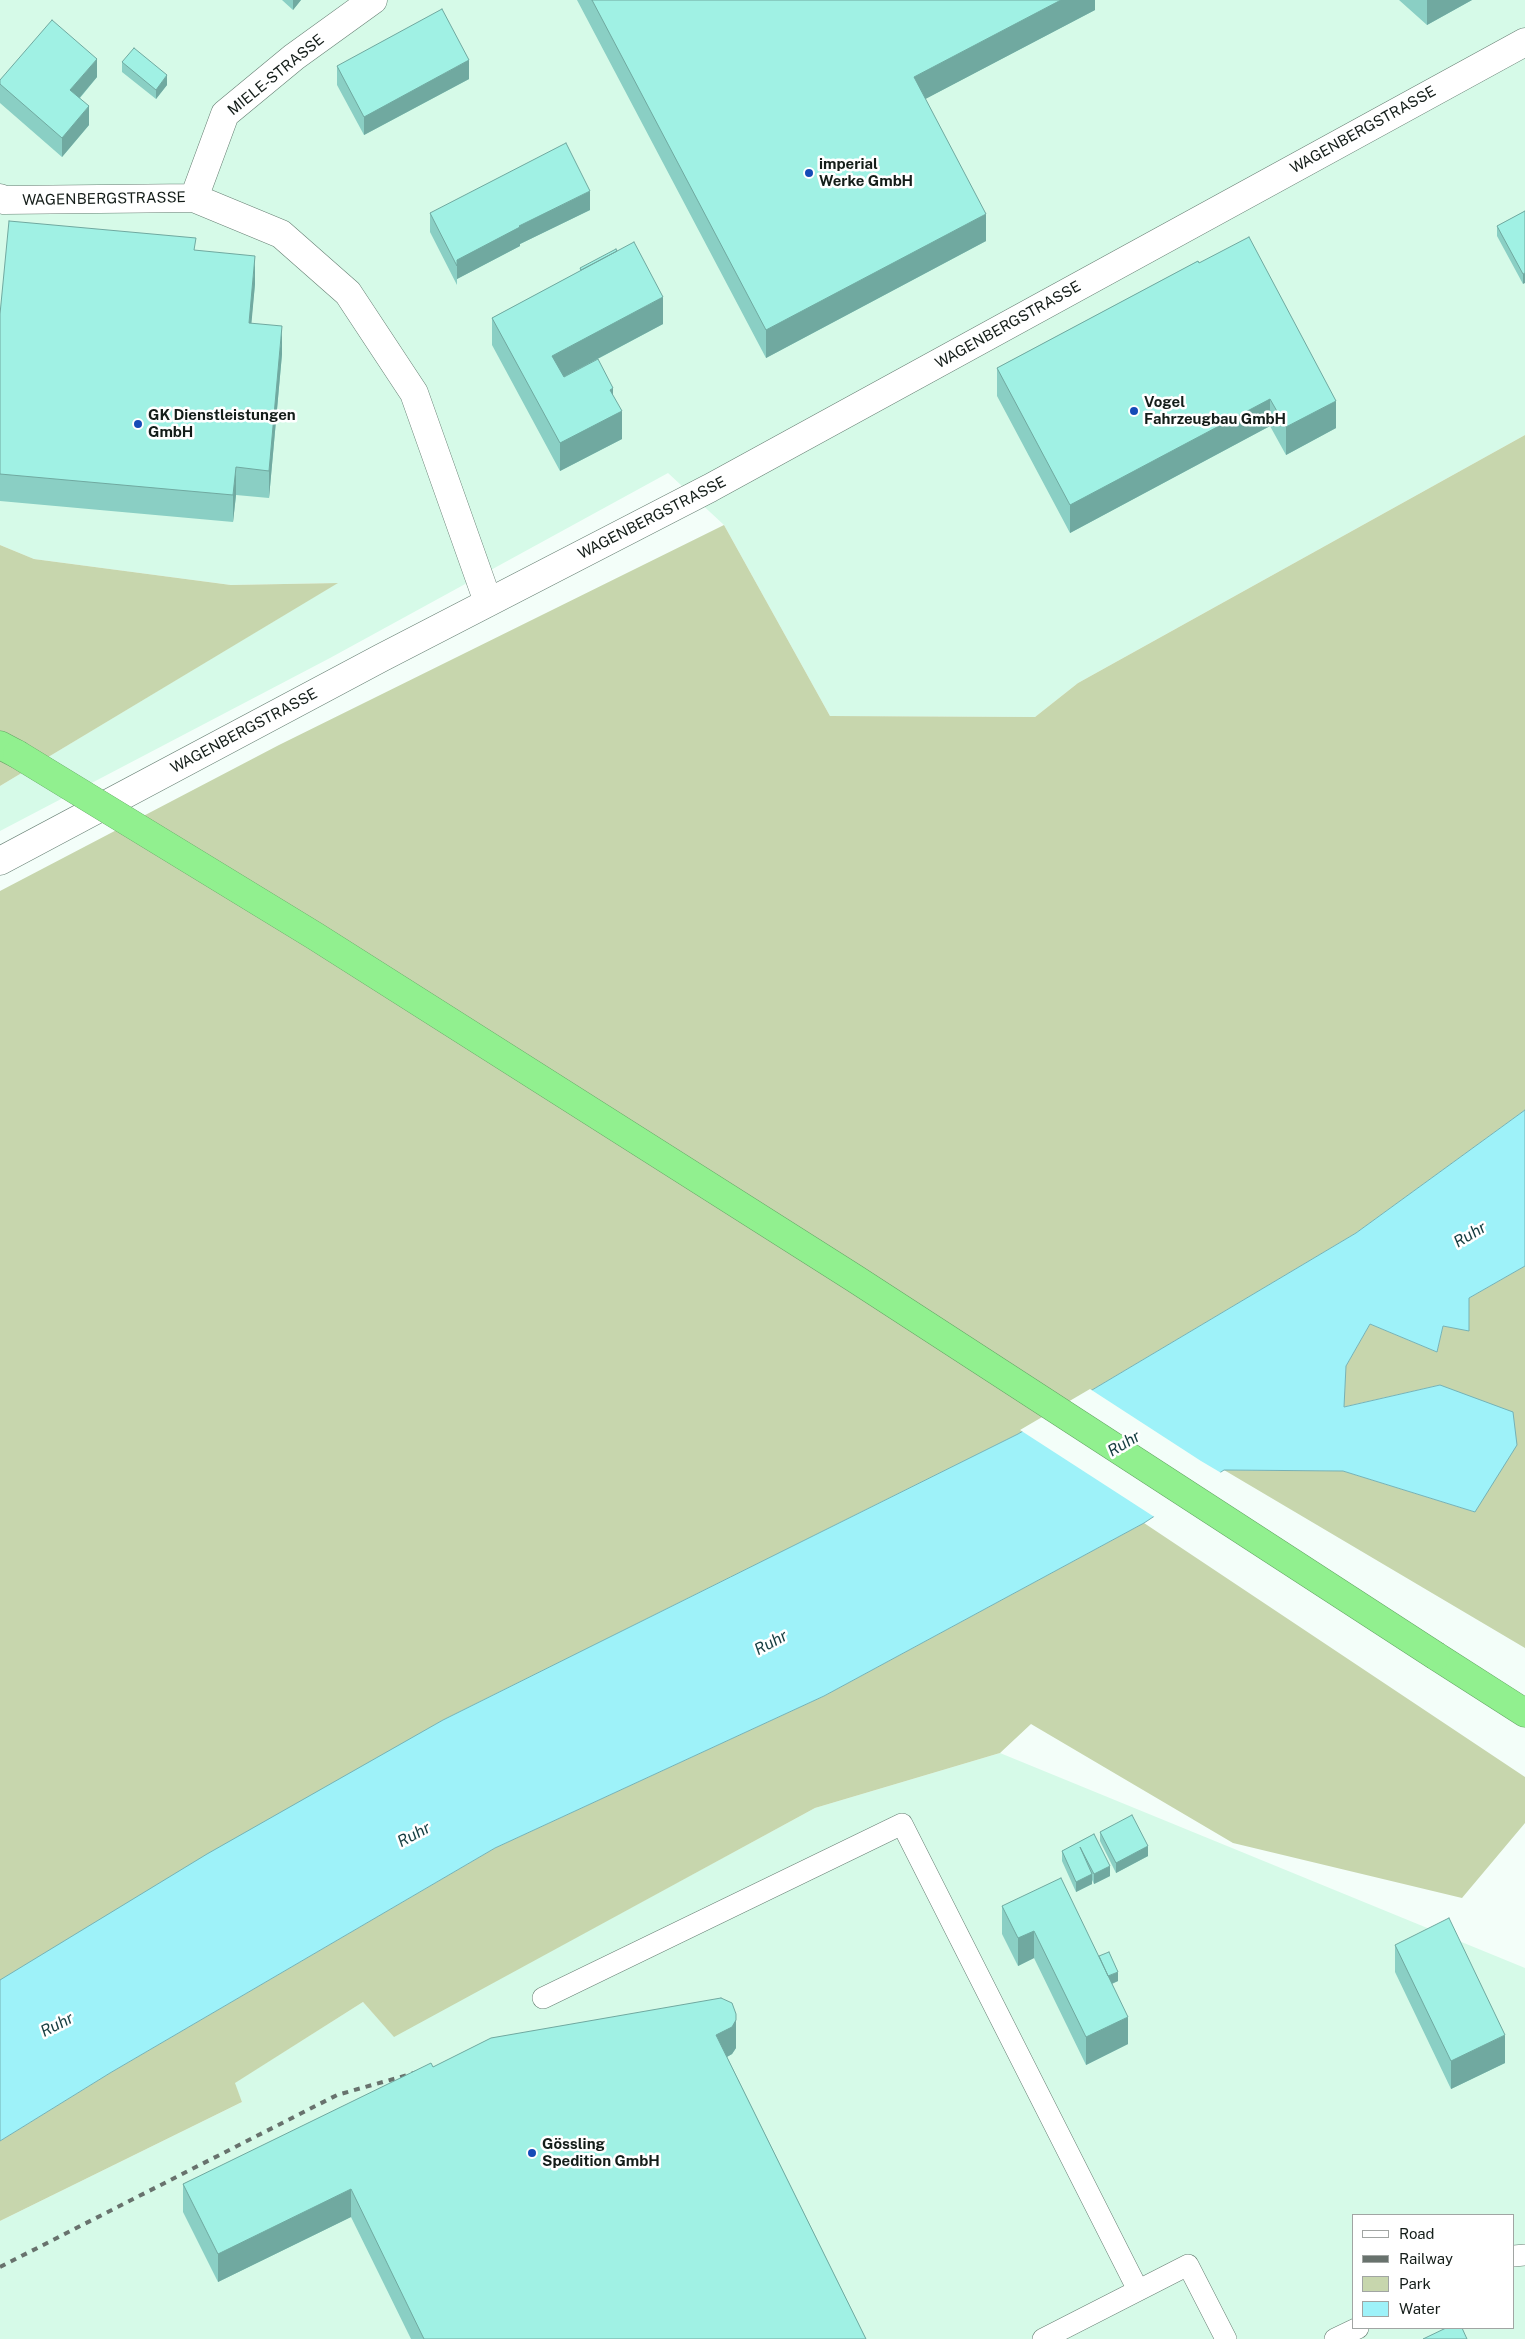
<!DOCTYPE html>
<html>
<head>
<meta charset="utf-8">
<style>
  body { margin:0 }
  #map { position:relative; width:1525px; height:2339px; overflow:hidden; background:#f3fef9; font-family:"Public Sans",sans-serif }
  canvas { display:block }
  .legend { position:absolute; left:1352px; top:2214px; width:162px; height:115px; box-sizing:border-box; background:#fff; border:1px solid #a1a5a3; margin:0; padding:6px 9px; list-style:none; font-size:15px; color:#141d19 }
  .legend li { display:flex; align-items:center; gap:10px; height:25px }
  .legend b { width:25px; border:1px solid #a1a5a3 }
</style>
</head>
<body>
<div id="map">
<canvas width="1525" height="2339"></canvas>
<ul class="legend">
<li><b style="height:6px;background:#fff"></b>Road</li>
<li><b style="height:6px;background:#68726d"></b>Railway</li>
<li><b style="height:14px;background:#c7d6ad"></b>Park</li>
<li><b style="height:14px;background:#9ef2f9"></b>Water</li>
</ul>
</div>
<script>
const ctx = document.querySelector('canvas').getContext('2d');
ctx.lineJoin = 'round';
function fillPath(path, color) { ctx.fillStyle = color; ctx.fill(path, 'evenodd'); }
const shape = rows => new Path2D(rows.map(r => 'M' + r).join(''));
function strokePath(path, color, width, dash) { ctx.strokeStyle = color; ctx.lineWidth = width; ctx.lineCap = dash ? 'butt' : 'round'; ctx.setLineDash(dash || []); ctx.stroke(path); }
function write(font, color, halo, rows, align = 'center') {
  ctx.font = font + ' "Public Sans",sans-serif'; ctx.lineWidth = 5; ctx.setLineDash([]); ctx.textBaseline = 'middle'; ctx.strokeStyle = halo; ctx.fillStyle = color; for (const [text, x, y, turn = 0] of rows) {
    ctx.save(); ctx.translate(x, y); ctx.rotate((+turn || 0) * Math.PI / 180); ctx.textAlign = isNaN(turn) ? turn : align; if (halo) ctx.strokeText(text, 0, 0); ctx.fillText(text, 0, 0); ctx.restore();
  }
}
fillPath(shape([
  [0,0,1525,0,1525,435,1078,683,1035,717,830,716,724,525,668,473,330,658,0,831,0,786,337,583,231,585,34,559,0,545],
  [1000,1753,1525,1968,1525,2339,0,2339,0,2221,242,2102,234,2083,363,2002,394,2036,815,1808],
  [1354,2215,1514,2215,1514,2328,1354,2328]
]), '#d6fae8');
fillPath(shape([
  [1525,435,1525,1110,1356,1233,1018,1434,443,1720,0,1983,0,891,279,745,724,525,830,716,1035,717,1078,683],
  [0,545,34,559,231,585,338,583,0,786],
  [1525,1266,1525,1648,1224,1470,1343,1471,1475,1512,1440,1385,1343,1407,1346,1366,1370,1324,1437,1352,1443,1326,1469,1330,1469,1298],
  [1144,1523,1525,1777,1525,1823,1462,1898,1233,1843,1031,1724,1000,1753,815,1808,394,2037,363,2002,235,2083,242,2102,0,2221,0,2141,110,2073,495,1848,824,1696]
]), '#c7d6ad');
const water = shape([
  [1525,1110,1525,1266,1469,1298,1469,1331,1443,1326,1437,1352,1370,1324,1346,1366,1344,1407,1440,1385,1513,1412,1517,1445,1475,1512,1343,1471,1224,1470,1144,1523,824,1696,495,1848,110,2073,0,2141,0,1980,207,1854,443,1720,1018,1434,1356,1233,1525,1110]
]);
fillPath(water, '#9ef2f9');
strokePath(water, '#75b2b6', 1);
fillPath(shape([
  [1090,1389,1201,1461,1223,1474,1156,1518,1020,1430]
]), '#f3fef9');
const lane = shape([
  [543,1998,902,1824,1138,2290],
  [1514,2256,1525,2255],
  [1043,2339,1188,2265,1226,2339],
  [1335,2339,1358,2328]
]);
const street = shape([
  [0,198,4,200,194,198,281,234,348,293,414,393,488,602],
  [194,198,225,114,294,57,373,0],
  [0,861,381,658,710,488,1525,42]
]);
const highway = shape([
  [0,745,17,754],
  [1436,1656,1525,1713]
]);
strokePath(lane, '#667f73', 22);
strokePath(street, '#667f73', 29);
strokePath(highway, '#65a666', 29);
strokePath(lane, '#fff', 21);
strokePath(street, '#fff', 28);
strokePath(highway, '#91f08f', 28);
strokePath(shape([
  [0,2267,337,2095,418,2072]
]), '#68726d', 4, [6, 6]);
const highwayBridge = shape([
  [17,754,315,936,854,1278,1436,1656]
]);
strokePath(highwayBridge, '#65a666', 29, []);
strokePath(highwayBridge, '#91f08f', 28);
fillPath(shape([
  [282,0,301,0,293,10],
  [577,0,1095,0,1095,10,925,99,986,241,766,358],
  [1399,0,1472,0,1427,25],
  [122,62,167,85,156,99,122,72],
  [337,66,469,79,364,135,337,85],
  [97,77,80,98,89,125,62,157,0,103,0,80],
  [590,210,520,244,520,246,457,279,457,285,430,232,430,213],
  [1525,211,1523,284,1497,236,1497,226],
  [196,251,255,284,251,323,282,354,269,498,236,495,233,522,0,501,0,314],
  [1198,261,1336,428,1286,455,1270,426,1070,533,997,396,997,368],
  [580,268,663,324,564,377,613,396,622,439,560,471,492,345,492,318,580,271],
  [1100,1832,1148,1856,1116,1873,1100,1841],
  [1094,1834,1110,1876,1094,1884,1092,1880,1092,1884,1076,1892,1062,1861,1062,1851],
  [1002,1906,1099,1956,1118,1981,1112,1984,1128,2044,1086,2065,1034,1958,1018,1966,1002,1934],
  [1395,1945,1505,2063,1451,2089,1395,1972],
  [736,2042,736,2048,732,2054,727,2057,866,2339,411,2339,351,2217,218,2282,183,2212,183,2184,433,2067]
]), '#8acfc4');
fillPath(shape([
  [293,0,301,0,293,10],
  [1061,0,1095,0,1095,10,914,105,914,77],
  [1427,0,1472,0,1427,25],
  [97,59,97,77,70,109,70,90],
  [469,60,469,79,364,135,364,117],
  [167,75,167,85,156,99,156,90],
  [89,106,89,125,62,157,62,138],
  [590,191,590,210,520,244,520,246,457,279,457,260,519,226],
  [986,214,986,241,766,358,766,330],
  [255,256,255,284,249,350,249,323],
  [1525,273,1525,283,1523,284,1523,274],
  [663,297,663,324,552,383,552,356],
  [282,326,282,354,269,498,269,471],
  [613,388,613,415,622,411,622,439,560,471,560,443,610,390],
  [1270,399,1270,426,1070,533,1070,505],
  [1336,401,1336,428,1286,455,1286,427],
  [236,467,236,495,233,522,233,495],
  [1148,1846,1148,1856,1116,1873,1116,1863],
  [1110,1866,1110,1876,1094,1884,1094,1874],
  [1092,1874,1092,1884,1076,1892,1076,1882],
  [1034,1931,1034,1958,1018,1966,1018,1938],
  [1118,1972,1118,1981,1104,1987,1104,1978],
  [736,2014,736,2048,732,2054,716,2063,716,2035],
  [1128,2017,1128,2044,1086,2065,1086,2037],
  [1505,2035,1505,2063,1451,2089,1451,2061],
  [351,2189,351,2217,218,2282,218,2254]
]), '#70a9a0');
const building = shape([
  [592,0,1061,0,914,77,986,214,766,330,592,0],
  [442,9,469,60,364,117,337,66,442,9],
  [52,20,97,59,70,90,89,106,62,138,0,84,0,80,52,20],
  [134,48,167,75,156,90,122,62,134,48],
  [566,143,590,191,519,226,520,227,457,260,457,266,430,213,566,143],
  [1525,211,1525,273,1523,274,1497,226,1525,211],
  [9,221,196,238,194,250,255,256,249,323,282,326,269,471,236,467,233,495,0,474,0,314,9,221],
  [1249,237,1336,401,1286,427,1270,399,1070,505,997,368,1198,261,1199,263,1249,237],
  [634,242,663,297,552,356,564,377,598,359,613,388,610,390,622,411,560,443,492,318,634,242],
  [616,249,617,251,581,270,580,268,616,249],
  [1132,1815,1148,1846,1116,1863,1100,1832,1132,1815],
  [1094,1834,1110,1866,1094,1874,1080,1847,1092,1874,1076,1882,1062,1851,1094,1834],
  [1061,1878,1128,2017,1086,2037,1034,1931,1018,1938,1002,1906,1061,1878],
  [1449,1918,1505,2035,1451,2061,1395,1945,1449,1918],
  [1109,1952,1118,1972,1108,1976,1099,1956,1109,1952],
  [721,1998,732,2003,736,2014,736,2020,732,2027,716,2035,866,2339,424,2339,351,2189,218,2254,183,2184,431,2063,433,2067,491,2038,721,1998],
  [1446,2328,1462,2328,1467,2339,1423,2339,1446,2328]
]);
fillPath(building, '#a0f1e4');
strokePath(building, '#70a9a0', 1);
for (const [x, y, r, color] of [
  [809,173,5,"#154bb7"],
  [1134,411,5,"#154bb7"],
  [138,424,5,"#154bb7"],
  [532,2153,5,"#154bb7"]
]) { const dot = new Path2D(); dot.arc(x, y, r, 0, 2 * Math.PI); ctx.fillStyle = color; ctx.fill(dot); strokePath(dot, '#fff', 2); }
write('15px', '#141d19', '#fff', [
  ["MIELE-STRASSE",276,75,-39],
  ["WAGENBERGSTRASSE",1363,130,-29],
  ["WAGENBERGSTRASSE",104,199,-1],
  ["WAGENBERGSTRASSE",1008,325,-29],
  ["WAGENBERGSTRASSE",652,518,-27],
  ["WAGENBERGSTRASSE",244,731,-28]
]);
write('bold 15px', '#141d19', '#fff', [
  ["imperial",819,164],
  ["Werke GmbH",819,181],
  ["Vogel",1144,402],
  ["Fahrzeugbau GmbH",1144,419],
  ["GK Dienstleistungen",148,415],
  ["GmbH",148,432],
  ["Gössling",542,2144],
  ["Spedition GmbH",542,2161]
], 'left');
write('italic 16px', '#153d40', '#fff', [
  ["Ruhr",1470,1235,-31],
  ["Ruhr",1124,1444,-31],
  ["Ruhr",771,1643,-28],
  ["Ruhr",414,1835,-28],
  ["Ruhr",57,2025,-27]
]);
</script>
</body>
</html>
